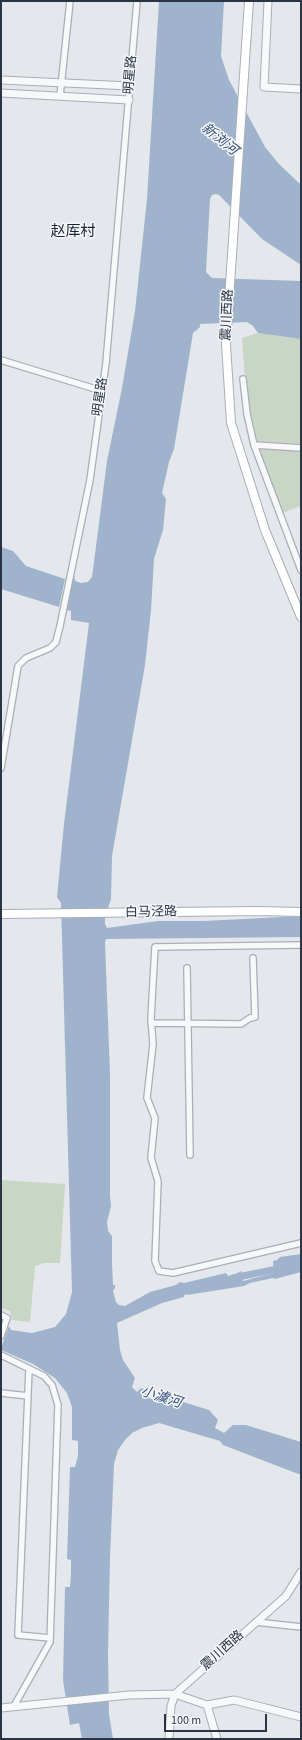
<!DOCTYPE html>
<html>
<head>
<meta charset="utf-8">
<style>
  body { margin:0 }
  #map { position:relative; width:302px; height:1740px; overflow:hidden; background:#e4e7ec; font-family:"Source Sans 3",sans-serif }
  canvas { display:block }
  .frame { position:absolute; inset:0; border:2px solid #2b3445; pointer-events:none }
  .scale { position:absolute; left:164px; top:1714px; width:103px; height:18px; box-sizing:border-box; border:2px solid #2b3445; border-top:0; padding-left:5px; font-size:12px; line-height:14px; white-space:nowrap; color:#2b3445; -webkit-text-stroke:3px #f4f6f9; paint-order:stroke }
</style>
</head>
<body>
<div id="map">
<canvas width="302" height="1740"></canvas>
<div class="frame"></div>
<div class="scale">100 m</div>
</div>
<script>
const ctx = document.querySelector('canvas').getContext('2d');
ctx.lineJoin = 'round';
function fillPath(path, color) { ctx.fillStyle = color; ctx.fill(path, 'evenodd'); }
const shape = rows => new Path2D(rows.map(r => 'M' + r).join(''));
function strokePath(path, color, width, dash) { ctx.strokeStyle = color; ctx.lineWidth = width; ctx.lineCap = dash ? 'butt' : 'round'; ctx.setLineDash(dash || []); ctx.stroke(path); }
function write(font, color, halo, rows, align = 'center') {
  ctx.font = font + ' "Source Sans 3","Noto Sans SC",sans-serif'; ctx.lineWidth = 3; ctx.setLineDash([]); ctx.textBaseline = 'middle'; ctx.strokeStyle = halo; ctx.fillStyle = color; for (const [text, x, y, turn = 0] of rows) {
    ctx.save(); ctx.translate(x, y); ctx.rotate((+turn || 0) * Math.PI / 180); ctx.textAlign = isNaN(turn) ? turn : align; if (halo) ctx.strokeText(text, 0, 0); ctx.fillText(text, 0, 0); ctx.restore();
  }
}
fillPath(shape([
  [258,333,301,339,301,444,256,441,245,379,242,338],
  [258,449,301,451,301,506,282,513],
  [1,1180,65,1184,60,1263,44,1263,35,1266,30,1322,12,1320,10,1311,1,1308]
]), '#c9d6c5');
fillPath(shape([
  [159,1,224,1,221,56,229,80,265,147,278,163,301,185,301,265,262,239,219,195,216,194,212,195,210,199,206,272,212,278,301,281,301,339,258,333,253,326,247,322,200,324,200,327,193,333,174,449,169,462,162,493,166,499,163,530,154,559,151,610,145,665,112,856,111,899,105,917,105,924,107,928,158,921,204,921,301,916,301,937,106,939,105,943,110,1074,110,1195,111,1206,107,1222,108,1231,112,1236,112,1262,113,1285,115,1285,115,1288,113,1291,116,1302,119,1305,125,1306,150,1292,176,1285,180,1282,184,1283,226,1273,228,1276,236,1274,241,1271,243,1281,274,1273,273,1261,277,1260,280,1257,301,1254,301,1272,275,1279,273,1278,250,1283,244,1286,187,1295,185,1294,184,1297,162,1303,117,1323,120,1350,123,1360,135,1378,132,1387,137,1392,141,1388,146,1390,146,1397,157,1401,161,1395,209,1410,218,1420,215,1428,224,1433,233,1425,246,1425,301,1442,301,1475,223,1445,220,1441,159,1423,142,1428,132,1433,125,1440,118,1450,114,1464,110,1557,108,1653,109,1714,113,1739,82,1739,79,1723,70,1725,63,1680,65,1587,70,1587,71,1575,71,1560,67,1559,70,1467,75,1467,78,1456,78,1441,72,1440,72,1407,67,1393,55,1378,33,1364,1,1350,1,1348,9,1326,11,1330,32,1333,55,1327,66,1314,72,1292,61,903,57,897,64,824,89,623,71,620,71,611,68,610,66,613,74,574,75,581,81,583,88,582,92,577,107,461,122,388,135,311,147,199],
  [1,547,13,551,26,566,65,579,59,607,1,589]
]), '#9fb4cc');
strokePath(shape([
  [233,1278,282,1268]
]), '#9fb4cc', 7);
const minor = shape([
  [60,96,70,1],
  [1,360,102,391],
  [243,379,247,414,254,445,301,570],
  [254,445,301,448],
  [1,768,18,666,26,658,50,648,56,642,60,626,90,480,106,363,137,1],
  [301,945,155,947,151,1018,153,1044,147,1098,155,1118,151,1158,158,1181,155,1261,159,1271,173,1273,301,1243],
  [187,968,190,1155],
  [151,1023,241,1024,250,1018,255,1017,253,958],
  [1,1315,7,1318,1,1336],
  [1,1355,44,1376,52,1385,58,1405,50,1642,14,1706],
  [29,1369,18,1635,50,1638],
  [1,1393,28,1396],
  [256,1622,301,1627]
]);
const tertiary = shape([
  [268,1,264,87,301,89],
  [1,80,130,86],
  [1,93,129,100],
  [207,1705,234,1700,301,1717],
  [1,1708,129,1695,175,1694,207,1705,217,1739],
  [169,1739,171,1706,175,1694,286,1596,301,1572]
]);
const secondary = shape([
  [249,1,226,344,231,423,265,530,301,617],
  [1,914,258,911,301,912]
]);
strokePath(minor, '#a9aeb7', 8);
strokePath(tertiary, '#a9aeb7', 9);
strokePath(secondary, '#a9aeb7', 10);
strokePath(minor, '#f7f8fa', 5.5);
strokePath(tertiary, '#f7f8fa', 7);
strokePath(secondary, '#fff', 8);
write('13px', '#2b3445', '#f4f6f9', [
  ["明星路",131,75,-85],
  ["震川西路",228,315,-87],
  ["明星路",101,397,-82],
  ["白马泾路",151,913,-1],
  ["震川西路",223,1651,-42]
]);
write('italic 14px', '#34527a', '#f4f6f9', [
  ["新浏河",219,140,39],
  ["小澞河",161,1398,18]
]);
write('15px', '#1d2536', '#f4f6f9', [
  ["赵厍村",73,233]
]);
</script>
</body>
</html>
